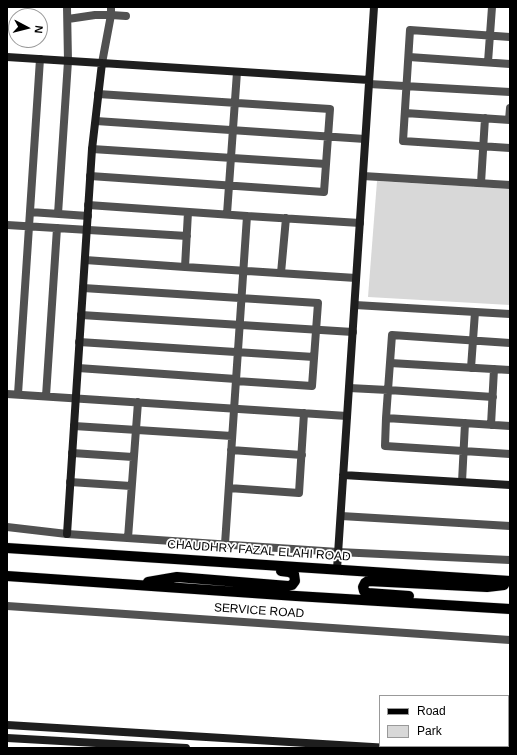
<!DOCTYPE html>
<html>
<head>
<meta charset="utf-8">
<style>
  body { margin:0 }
  #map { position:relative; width:517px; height:755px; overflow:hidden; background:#fff; font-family:Helvetica,sans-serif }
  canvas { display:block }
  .frame { position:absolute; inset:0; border:8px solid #000; pointer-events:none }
  .legend { position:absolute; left:379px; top:695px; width:130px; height:52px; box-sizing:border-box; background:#fff; border:1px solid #999; margin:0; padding:5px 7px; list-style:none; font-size:12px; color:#000 }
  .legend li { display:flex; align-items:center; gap:8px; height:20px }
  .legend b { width:20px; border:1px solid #999 }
  .north { position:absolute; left:8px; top:8px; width:40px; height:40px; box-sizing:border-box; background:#fff; border:1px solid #999; border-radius:50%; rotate:97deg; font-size:11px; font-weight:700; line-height:16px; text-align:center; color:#000 }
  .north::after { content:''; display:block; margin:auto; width:14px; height:18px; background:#000; clip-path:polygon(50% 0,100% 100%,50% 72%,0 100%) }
</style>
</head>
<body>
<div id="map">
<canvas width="517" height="755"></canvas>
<div class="frame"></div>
<ul class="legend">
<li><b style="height:5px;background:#000"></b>Road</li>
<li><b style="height:11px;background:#d8d8d8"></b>Park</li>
</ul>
<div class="north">N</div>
</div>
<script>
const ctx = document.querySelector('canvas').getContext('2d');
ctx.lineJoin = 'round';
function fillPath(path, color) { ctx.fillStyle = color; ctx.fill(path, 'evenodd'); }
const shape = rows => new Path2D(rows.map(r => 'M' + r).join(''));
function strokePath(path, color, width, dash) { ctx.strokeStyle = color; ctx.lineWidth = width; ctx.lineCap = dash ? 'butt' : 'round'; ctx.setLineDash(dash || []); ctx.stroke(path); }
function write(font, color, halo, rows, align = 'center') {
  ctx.font = font + ' Helvetica,sans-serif'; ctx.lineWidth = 3.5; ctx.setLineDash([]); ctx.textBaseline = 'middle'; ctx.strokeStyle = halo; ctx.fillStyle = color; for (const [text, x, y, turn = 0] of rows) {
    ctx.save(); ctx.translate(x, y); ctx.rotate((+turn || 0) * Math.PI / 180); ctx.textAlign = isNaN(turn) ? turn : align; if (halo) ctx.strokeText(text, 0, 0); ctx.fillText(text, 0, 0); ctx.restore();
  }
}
fillPath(shape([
  [377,181,510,189,510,305,368,297]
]), '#d8d8d8');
const primary = shape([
  [7,548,510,581],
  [7,576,296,596,510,609],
  [148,582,177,577,288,586,292,585,295,581,294,574,289,572,281,571],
  [409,596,368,593,364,591,363,587,365,583,368,581,487,587,504,585]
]);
strokePath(primary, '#dbdbdb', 11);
strokePath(shape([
  [111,7,111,15,126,16],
  [68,19,95,15,111,15,102,63],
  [510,37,410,30,403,141,510,148],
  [409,57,510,64],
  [488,62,492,7],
  [369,84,510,92],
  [405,113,510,120],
  [509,120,510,108],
  [96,121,365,139],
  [92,149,326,164],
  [90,176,324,192,330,109,98,94],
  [363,176,510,185],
  [481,183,485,118],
  [88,205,247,216,225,544],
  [30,212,88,216],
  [58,214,68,61,67,7],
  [227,214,237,72],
  [247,216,360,223],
  [7,225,187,236],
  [85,260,185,267,188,212],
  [185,267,356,278],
  [281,273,286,218],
  [83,288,318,303,312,386,236,381],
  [355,305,510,314],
  [81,315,353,332],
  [79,342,314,357],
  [390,363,510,370],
  [78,368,236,379],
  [471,368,475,312],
  [349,388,388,390,392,335,510,343],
  [7,394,347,416],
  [18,394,40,59],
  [46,396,57,228],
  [493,397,388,390,386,418,510,426],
  [386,418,385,446,510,454],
  [491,425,494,369],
  [74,426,232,436],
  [231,450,302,455],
  [72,453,133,457],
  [70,482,131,486],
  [462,482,465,423],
  [229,488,299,493,304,413],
  [341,516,510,526],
  [7,527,67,534,338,552,510,560],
  [128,538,138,402],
  [7,606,510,640]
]), '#515151', 8);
strokePath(shape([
  [7,57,369,80],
  [343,475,510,485],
  [67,534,92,149,102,63],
  [337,569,374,7],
  [7,725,389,748],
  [7,738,186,748]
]), '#1e1e1e', 8);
strokePath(primary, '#000', 10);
write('12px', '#000', '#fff', [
  ["CHAUDHRY FAZAL ELAHI ROAD",259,551,4],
  ["SERVICE ROAD",259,611,4]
]);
</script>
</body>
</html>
